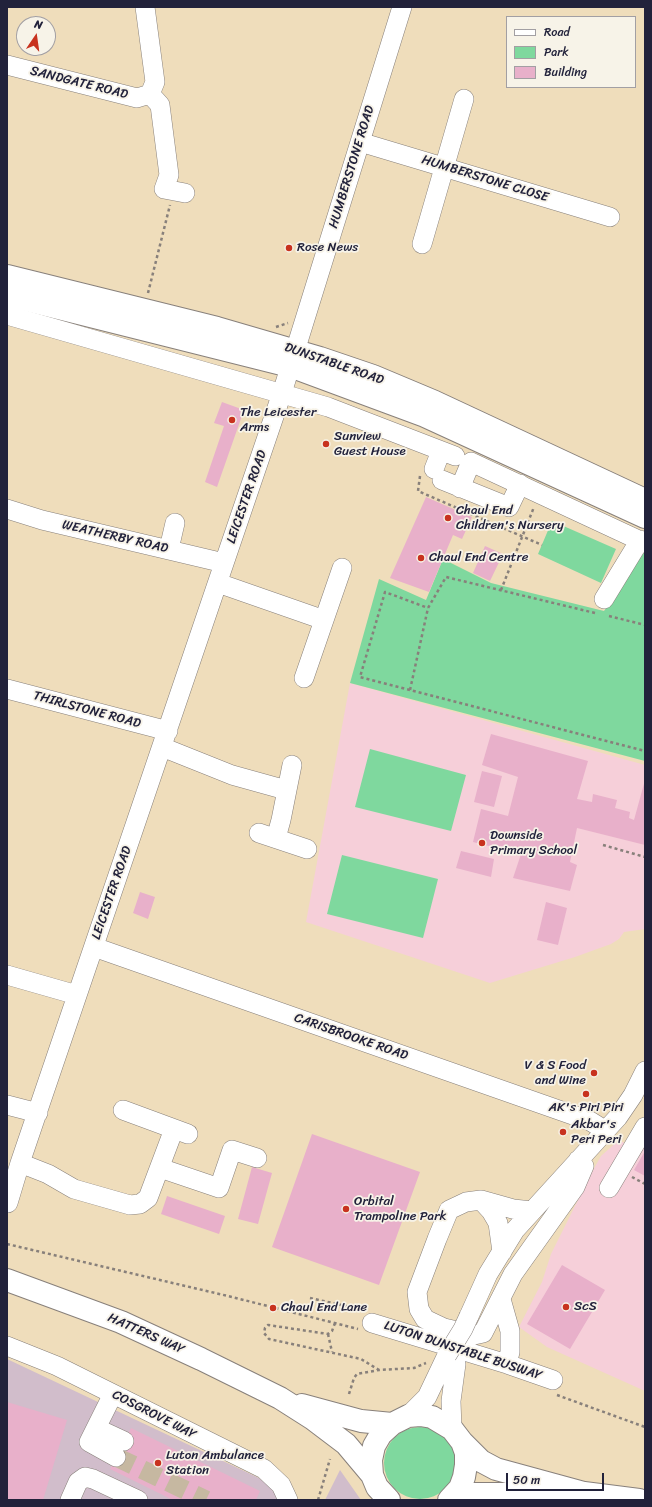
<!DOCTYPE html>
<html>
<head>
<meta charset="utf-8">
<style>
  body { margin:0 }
  #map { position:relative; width:652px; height:1507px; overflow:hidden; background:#efddbb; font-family:Sriracha,sans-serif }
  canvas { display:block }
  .frame { position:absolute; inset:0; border:8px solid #22223b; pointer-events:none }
  .legend { position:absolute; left:506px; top:16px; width:130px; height:72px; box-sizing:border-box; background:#f7f3e8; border:1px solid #a29fa3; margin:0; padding:5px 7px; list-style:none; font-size:12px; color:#22223b }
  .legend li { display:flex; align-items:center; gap:8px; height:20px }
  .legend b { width:20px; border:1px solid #a29fa3 }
  .north { position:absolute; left:16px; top:16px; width:40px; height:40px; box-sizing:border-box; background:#f7f3e8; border:1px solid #a29fa3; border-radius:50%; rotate:13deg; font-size:11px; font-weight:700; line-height:16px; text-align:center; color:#22223b }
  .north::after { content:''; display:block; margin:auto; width:14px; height:18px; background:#c8321e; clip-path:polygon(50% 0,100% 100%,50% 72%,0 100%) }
  .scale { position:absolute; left:506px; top:1473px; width:98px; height:18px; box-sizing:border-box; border:2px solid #22223b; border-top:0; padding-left:5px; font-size:12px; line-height:14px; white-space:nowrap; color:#22223b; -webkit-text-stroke:3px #f7f3e8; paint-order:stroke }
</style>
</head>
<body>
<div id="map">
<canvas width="652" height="1507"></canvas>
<div class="frame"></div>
<ul class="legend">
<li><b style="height:5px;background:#fff"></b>Road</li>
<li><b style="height:11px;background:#7fd89e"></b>Park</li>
<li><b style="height:11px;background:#e8b0ca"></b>Building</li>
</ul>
<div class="north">N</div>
<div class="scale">50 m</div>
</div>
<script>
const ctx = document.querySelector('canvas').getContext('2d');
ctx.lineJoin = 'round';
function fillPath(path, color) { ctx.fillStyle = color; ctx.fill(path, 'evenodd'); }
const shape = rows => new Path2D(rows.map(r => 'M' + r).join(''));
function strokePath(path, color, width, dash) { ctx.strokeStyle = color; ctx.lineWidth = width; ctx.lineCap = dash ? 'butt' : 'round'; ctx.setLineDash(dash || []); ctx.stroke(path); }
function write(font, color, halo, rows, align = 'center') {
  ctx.font = font + ' Sriracha,sans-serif'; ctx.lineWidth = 3.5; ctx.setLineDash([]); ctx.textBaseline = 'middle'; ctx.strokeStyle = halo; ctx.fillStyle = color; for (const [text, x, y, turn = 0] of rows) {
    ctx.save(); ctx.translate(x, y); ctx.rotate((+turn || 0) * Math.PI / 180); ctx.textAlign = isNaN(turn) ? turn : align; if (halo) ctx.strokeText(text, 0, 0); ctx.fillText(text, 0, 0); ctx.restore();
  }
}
fillPath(shape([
  [350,683,645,765,645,929,624,932,619,939,611,944,575,957,490,983,306,922],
  [645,1117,645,1391,547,1347,519,1327,542,1282,551,1254,592,1172,601,1156,619,1140,628,1145]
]), '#f6cfd9');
fillPath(shape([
  [7,1359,259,1478,288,1500,7,1500],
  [340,1470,361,1500,325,1500]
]), '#d1bdcb');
fillPath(shape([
  [552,521,616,549,601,583,538,554],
  [645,551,645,761,350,683,379,579,426,600,443,559,491,583,604,611],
  [370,749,466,775,451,831,355,807],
  [342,855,438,879,423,938,327,914],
  '384 1463a36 36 0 1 1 72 0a36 36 0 1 1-72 0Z'
]), '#7fd89e');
fillPath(shape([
  [222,402,244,410,217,487,205,482,224,426,214,423],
  [426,497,472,517,462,539,453,535,429,592,390,578],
  [485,546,503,554,490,581,473,573],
  [491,734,588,761,577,799,592,802,593,794,617,800,615,808,630,812,629,818,634,820,645,780,645,845,577,828,570,862,577,865,570,891,513,878,521,854,473,842,481,809,508,816,518,777,482,765],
  [482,771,502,776,494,807,474,802],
  [461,851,494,859,491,877,456,868],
  [140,892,155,897,148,919,133,913],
  [546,902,567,908,558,945,537,940],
  [312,1134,420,1172,379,1285,272,1247],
  [645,1151,645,1176,634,1170],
  [252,1167,272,1173,258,1224,238,1219],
  [167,1196,225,1216,219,1234,161,1214],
  [562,1265,605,1290,570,1349,527,1324],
  [7,1402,67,1420,43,1500,7,1500],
  [131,1428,260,1491,256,1500,173,1500,110,1469]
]), '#e8b0ca');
strokePath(shape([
  [116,1457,206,1500]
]), '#c6b8a1', 19, [19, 10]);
const minor = shape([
  [145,7,155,82,150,94,160,105,169,175,164,189,185,193],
  [7,65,137,98,150,94],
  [360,142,610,217],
  [422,244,464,99],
  [7,315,328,407,455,456],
  [434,469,441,451],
  [442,480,509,507,520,484],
  [460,488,471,462,645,543],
  [7,509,42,520,224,563],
  [169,549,175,523],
  [218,583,324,620],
  [604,599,640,540],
  [304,678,342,568],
  [7,689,168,731],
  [162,747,232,775,286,790],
  [259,833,307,849],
  [276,838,281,820,292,765],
  [94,947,590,1121,606,1131],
  [7,975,77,995],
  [7,1105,38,1113],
  [123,1110,188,1134],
  [20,1163,48,1174,74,1189,130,1205,140,1204,148,1198,174,1129],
  [160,1168,219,1188,232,1150,257,1158],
  [609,1188,645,1127],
  [481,1200,491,1211,498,1223,502,1252],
  [8,1203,20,1163,282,393,402,7],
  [532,1211,513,1209,481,1200,466,1202,449,1210,437,1239,417,1292,419,1309,425,1319,444,1328,474,1335,483,1333,513,1274,575,1187,584,1166,578,1160],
  [501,1299,510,1331,510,1352,507,1364],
  [469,1316,488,1274,515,1230,618,1117,633,1095,645,1071],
  [372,1323,507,1364,553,1380],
  [7,1346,57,1366,264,1469,281,1485,288,1500],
  [113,1394,96,1428,124,1441],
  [408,1416,427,1397,447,1355],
  [96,1428,89,1442,116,1457],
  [452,1429,451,1401,456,1364],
  [70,1500,78,1482,85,1477,93,1479,138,1500]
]);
const major = shape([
  [7,276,217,328,320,358,373,376,435,402,645,500],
  [7,295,290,366,425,416,645,517],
  [7,1280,121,1322,201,1359,280,1398,313,1419,346,1444,372,1475],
  [302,1405,361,1421,392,1424],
  [462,1442,481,1461,496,1469,584,1493,639,1500],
  [452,1497,464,1494,559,1494],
  [389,1500,377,1487,372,1475,371,1460,374,1446,381,1434,392,1424,408,1416,420,1415,432,1417,452,1429,462,1442,466,1453,466,1465,464,1477,460,1488,449,1500]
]);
strokePath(minor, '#88807b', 20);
strokePath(major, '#88807b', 24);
strokePath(shape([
  [148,293,170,205],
  [276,327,288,323],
  [420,476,418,491,542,545],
  [501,590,534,507],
  [595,613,446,577,428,608,410,690,645,751],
  [609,616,645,625],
  [410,690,360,677,385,592,428,608],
  [603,845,645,857],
  [632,1177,645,1184],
  [7,1244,232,1297,358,1329],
  [310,1298,364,1310],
  [335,1323,332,1331,328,1334,268,1325,265,1328,264,1333,269,1339,361,1359,379,1370],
  [328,1334,332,1352],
  [349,1394,354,1378,357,1374,379,1370,414,1368,426,1363],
  [557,1395,645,1427],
  [318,1500,330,1459]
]), '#88807b', 2.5, [3, 3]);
strokePath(minor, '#fff', 19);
strokePath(major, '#fff', 22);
const minorBridge = shape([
  [447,1355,463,1329,469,1316]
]);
strokePath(minorBridge, '#88807b', 20, []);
strokePath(minorBridge, '#fff', 19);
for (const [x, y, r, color] of [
  [289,248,4,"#c8321e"],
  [232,420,4,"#c8321e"],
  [326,444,4,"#c8321e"],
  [448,518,4,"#c8321e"],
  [421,558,4,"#c8321e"],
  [482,843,4,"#c8321e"],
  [594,1073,4,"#c8321e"],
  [586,1094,4,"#c8321e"],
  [563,1132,4,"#c8321e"],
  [346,1209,4,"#c8321e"],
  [566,1307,4,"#c8321e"],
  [273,1308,4,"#c8321e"],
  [158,1463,4,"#c8321e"]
]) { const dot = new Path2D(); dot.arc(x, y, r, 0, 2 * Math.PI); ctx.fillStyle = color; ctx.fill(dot); strokePath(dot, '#f7f3e8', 1.5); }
write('13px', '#22223b', '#f7f3e8', [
  ["SANDGATE ROAD",79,83,14],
  ["HUMBERSTONE ROAD",352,167,-73],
  ["HUMBERSTONE CLOSE",485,179,17],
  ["DUNSTABLE ROAD",334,364,19],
  ["LEICESTER ROAD",247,497,-71],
  ["WEATHERBY ROAD",115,537,13],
  ["THIRLSTONE ROAD",87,710,15],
  ["LEICESTER ROAD",112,893,-71],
  ["CARISBROOKE ROAD",351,1037,19],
  ["HATTERS WAY",146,1334,24],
  ["LUTON DUNSTABLE BUSWAY",463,1351,18],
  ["COSGROVE WAY",154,1415,27]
]);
write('13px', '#22223b', '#f7f3e8', [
  ["Rose News",297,248],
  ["The Leicester",240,413],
  ["Arms",240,428],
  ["Sunview",334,437],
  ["Guest House",334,452],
  ["Chaul End",456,511],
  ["Children's Nursery",456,526],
  ["Chaul End Centre",429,558],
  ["Downside",490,836],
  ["Primary School",490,851],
  ["V & S Food",586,1066,"right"],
  ["and Wine",586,1081,"right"],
  ["AK's Piri Piri",586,1108,"center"],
  ["Akbar's",571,1125],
  ["Peri Peri",571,1140],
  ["Orbital",354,1202],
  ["Trampoline Park",354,1217],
  ["ScS",574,1307],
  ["Chaul End Lane",281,1308],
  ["Luton Ambulance",166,1456],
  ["Station",166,1471]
], 'left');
</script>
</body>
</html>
